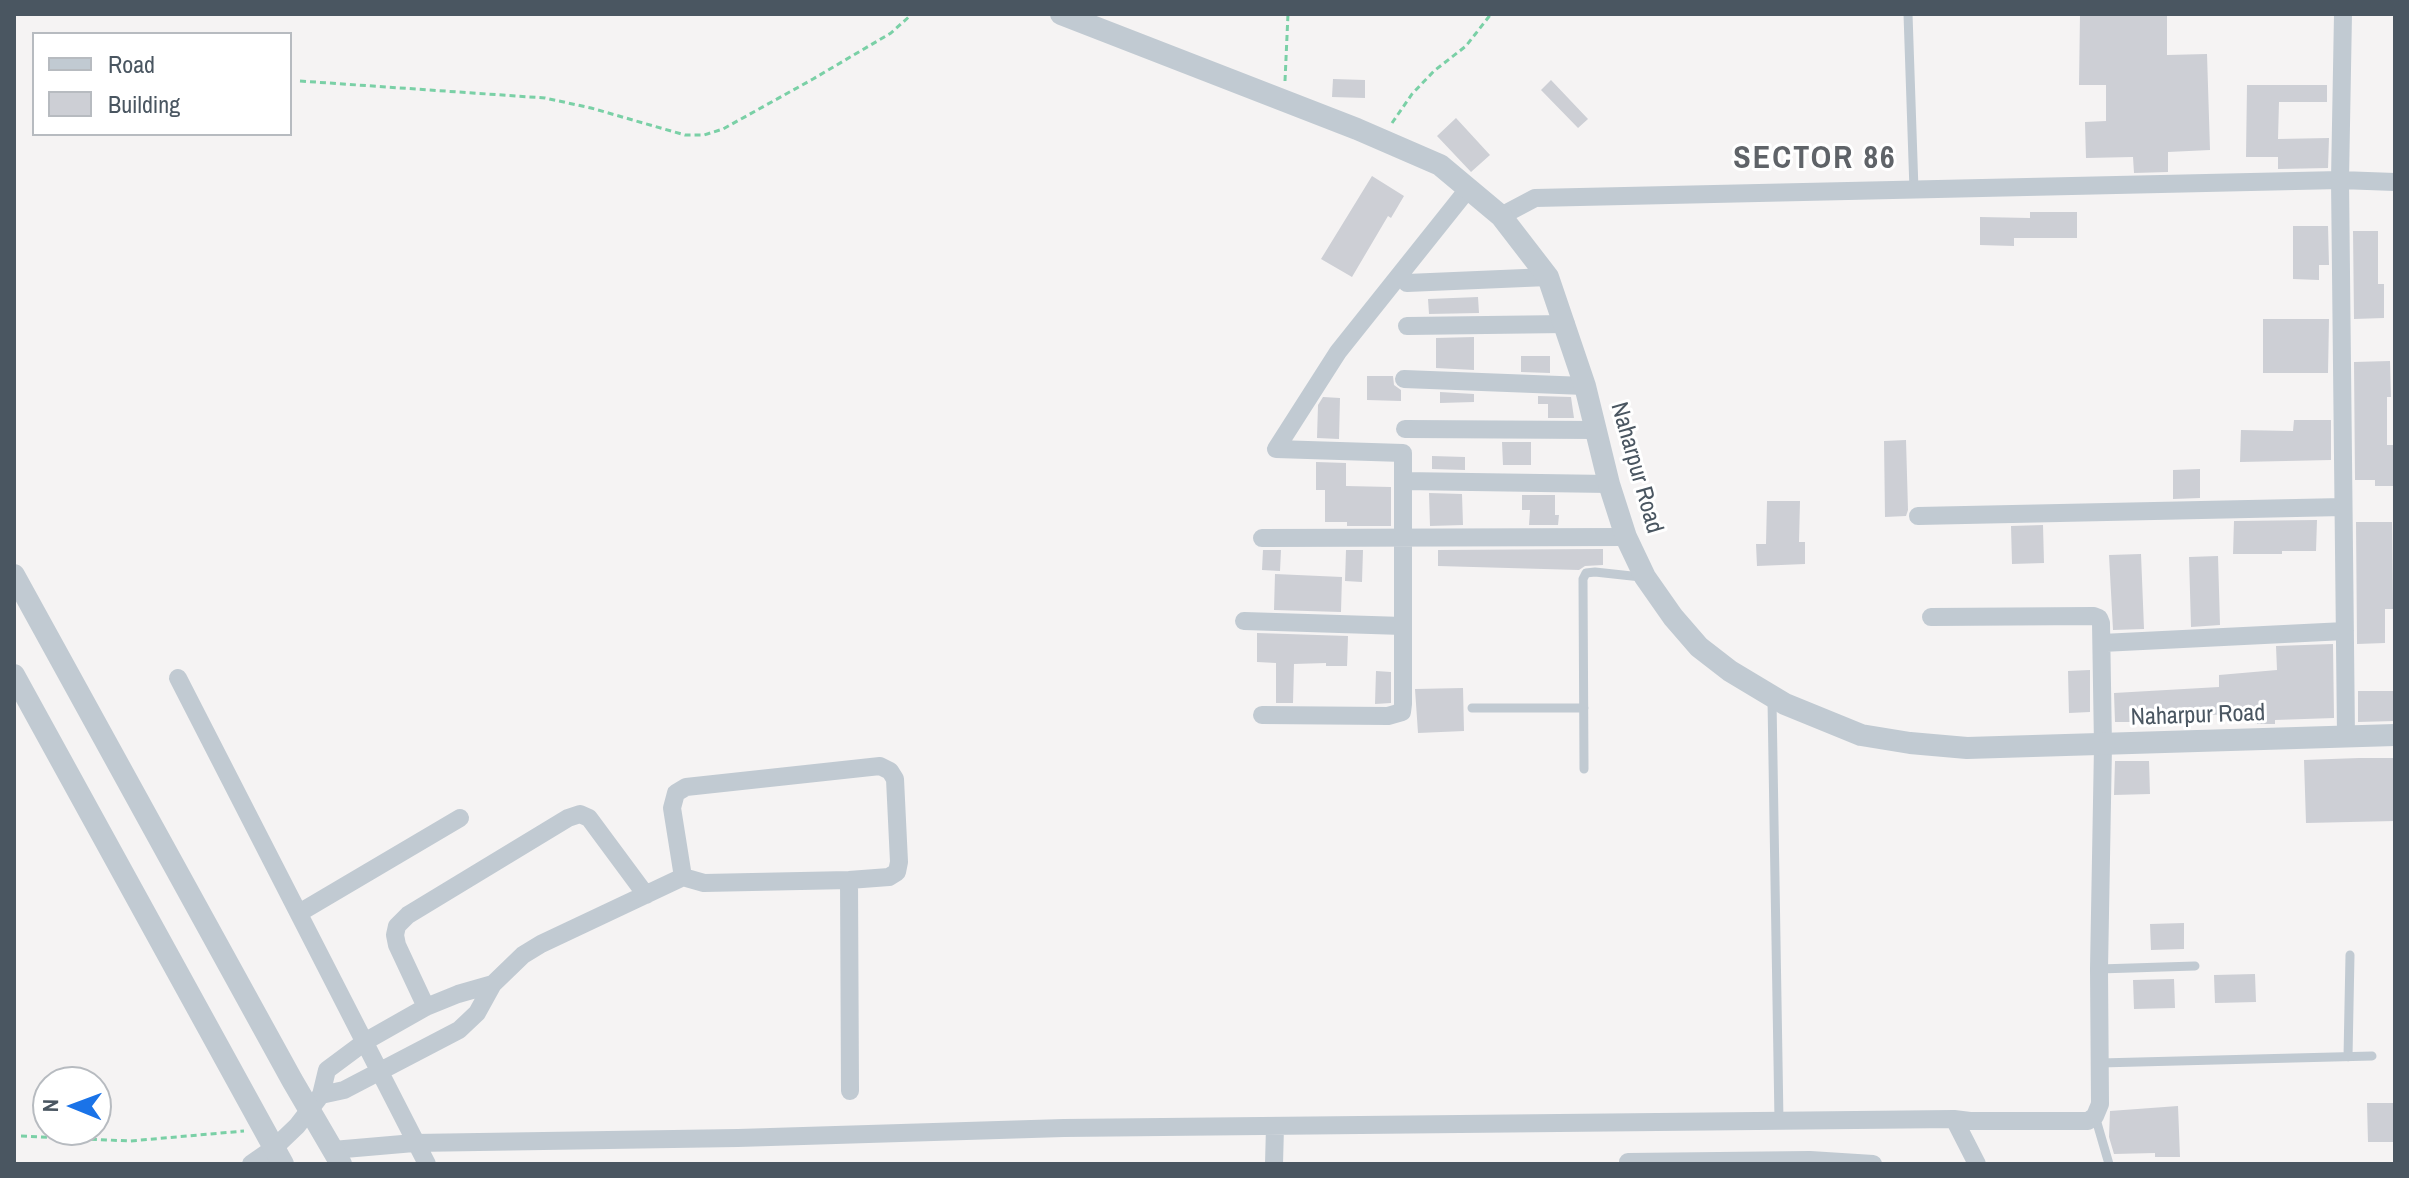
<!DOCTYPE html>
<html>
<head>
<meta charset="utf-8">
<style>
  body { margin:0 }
  #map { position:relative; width:2409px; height:1178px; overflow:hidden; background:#f5f3f3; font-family:"Archivo Narrow",sans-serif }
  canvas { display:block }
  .frame { position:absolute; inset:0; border:16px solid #4a5661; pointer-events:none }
  .legend { position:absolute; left:32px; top:32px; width:260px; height:104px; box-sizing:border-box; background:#fff; border:2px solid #b7bbc0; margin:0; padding:10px 14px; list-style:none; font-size:24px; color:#4a5661 }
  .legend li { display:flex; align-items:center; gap:16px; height:40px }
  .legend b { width:40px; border:2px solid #b7bbc0 }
  .north { position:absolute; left:32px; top:1066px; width:80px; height:80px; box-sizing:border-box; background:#fff; border:2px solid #b7bbc0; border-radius:50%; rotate:271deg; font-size:22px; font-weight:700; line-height:32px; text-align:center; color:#4a5661 }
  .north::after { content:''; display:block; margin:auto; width:28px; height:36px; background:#1a73e8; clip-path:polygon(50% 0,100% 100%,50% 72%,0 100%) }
</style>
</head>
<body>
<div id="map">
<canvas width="2409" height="1178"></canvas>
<div class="frame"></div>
<ul class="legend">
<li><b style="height:10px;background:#c1cad2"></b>Road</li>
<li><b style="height:22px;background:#cdcfd5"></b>Building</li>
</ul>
<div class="north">N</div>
</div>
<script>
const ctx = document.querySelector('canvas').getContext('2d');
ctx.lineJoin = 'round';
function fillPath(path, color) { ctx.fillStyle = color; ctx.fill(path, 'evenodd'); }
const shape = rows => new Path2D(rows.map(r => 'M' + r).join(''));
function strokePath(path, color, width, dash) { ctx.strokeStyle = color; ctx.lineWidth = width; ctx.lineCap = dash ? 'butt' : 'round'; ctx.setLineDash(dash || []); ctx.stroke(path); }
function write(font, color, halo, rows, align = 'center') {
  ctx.font = font + ' "Archivo Narrow",sans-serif'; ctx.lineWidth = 6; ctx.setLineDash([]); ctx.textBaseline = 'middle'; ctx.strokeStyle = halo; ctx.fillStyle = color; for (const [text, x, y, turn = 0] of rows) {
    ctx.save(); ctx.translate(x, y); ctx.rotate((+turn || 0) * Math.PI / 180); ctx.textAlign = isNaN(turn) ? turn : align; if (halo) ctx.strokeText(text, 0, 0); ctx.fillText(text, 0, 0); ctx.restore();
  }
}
fillPath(shape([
  [2080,14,2167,14,2167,55,2207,54,2210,150,2168,152,2168,172,2134,173,2133,157,2086,158,2085,122,2106,121,2106,85,2079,85],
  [1333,79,1365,80,1365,98,1332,97],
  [1551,80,1588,119,1578,128,1541,90],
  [2247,85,2327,85,2327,102,2279,102,2278,139,2329,138,2328,168,2278,169,2278,157,2246,157],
  [1456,118,1490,155,1471,172,1437,136],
  [1372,176,1404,196,1391,218,1388,216,1352,277,1321,259],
  [2030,212,2077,212,2077,238,2014,238,2014,246,1980,245,1980,217,2030,218],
  [2293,226,2328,226,2329,265,2319,265,2319,280,2293,279],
  [2353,231,2378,231,2378,284,2384,284,2384,318,2354,319],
  [1478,297,1479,313,1429,314,1428,299],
  [2263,319,2329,319,2328,373,2263,373],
  [1474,337,1474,370,1436,368,1436,338],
  [1521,356,1550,356,1550,373,1521,372],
  [2390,361,2391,397,2387,397,2387,445,2395,445,2395,486,2375,486,2375,480,2355,480,2354,362],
  [1367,376,1393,376,1394,385,1401,390,1401,401,1367,400],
  [1440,392,1474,394,1474,402,1440,403],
  [1538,396,1571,397,1574,418,1548,418,1548,404,1538,404],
  [1323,397,1340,398,1339,439,1317,438,1318,405],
  [2294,420,2331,420,2331,460,2240,462,2241,430,2293,431],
  [1906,440,1908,510,1906,516,1885,517,1884,441],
  [1502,442,1531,442,1531,465,1503,465],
  [1432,456,1465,457,1465,470,1432,469],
  [1316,462,1346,463,1346,486,1391,487,1391,526,1347,526,1347,522,1325,522,1325,490,1316,490],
  [2200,469,2200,498,2173,499,2173,470],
  [1429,493,1462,494,1463,525,1430,526],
  [1522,495,1555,495,1555,515,1559,515,1558,525,1529,525,1530,510,1522,510],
  [1767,501,1800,501,1799,542,1805,542,1805,564,1757,566,1756,544,1766,544],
  [2317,520,2316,551,2282,551,2282,554,2233,554,2234,521],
  [2356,522,2392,522,2393,609,2385,609,2385,643,2357,644],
  [2043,525,2044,563,2012,564,2011,526],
  [1603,549,1603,565,1585,566,1579,570,1438,566,1438,550],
  [1263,550,1281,550,1280,571,1262,570],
  [1346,550,1363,550,1362,582,1345,581],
  [2141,554,2144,629,2113,630,2109,555],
  [2218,556,2220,625,2191,627,2189,557],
  [1275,574,1342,577,1341,612,1274,610],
  [1257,633,1348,636,1347,666,1326,666,1326,663,1294,664,1293,703,1276,703,1276,663,1257,662],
  [2333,644,2334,718,2275,720,2275,724,2257,724,2257,714,2203,715,2203,712,2147,714,2148,722,2115,722,2114,693,2219,687,2219,675,2277,670,2276,646],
  [2090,670,2090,712,2069,713,2068,671],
  [1376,671,1391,672,1391,703,1375,704],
  [1463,688,1464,731,1418,733,1415,689],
  [2358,691,2395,691,2395,721,2358,722],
  [2359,758,2395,758,2395,821,2306,823,2304,760],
  [2115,761,2149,761,2150,794,2114,795],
  [2184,923,2184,949,2151,950,2150,924],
  [2255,974,2256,1002,2215,1003,2214,975],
  [2174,979,2175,1008,2134,1009,2133,980],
  [2367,1103,2395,1103,2395,1142,2368,1142],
  [2178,1106,2180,1157,2155,1157,2155,1153,2114,1154,2109,1137,2110,1111]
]), '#cdcfd5');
strokePath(shape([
  [300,81,545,98,591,108,685,135,704,135,723,129,813,79,891,33,912,14],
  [1285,81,1288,14],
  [1392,123,1412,94,1434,71,1466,46,1491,14],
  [21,1136,130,1141,244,1131]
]), '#7ad0a6', 3, [6, 4]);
strokePath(shape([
  [1908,14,1914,190],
  [1772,700,1779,1121],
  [1472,708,1584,708],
  [1584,769,1583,579,1586,573,1595,572,1641,577],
  [2099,969,2195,966],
  [2348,1057,2350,955],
  [2100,1063,2372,1056],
  [2095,1116,2109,1164]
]), '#c1cad2', 9);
strokePath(shape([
  [2343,14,2340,180,2346,736],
  [1501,216,1535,198,2340,180,2395,182],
  [1407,283,1548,277],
  [1407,326,1566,324],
  [1404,379,1585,386],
  [1405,429,1596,430],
  [1276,449,1338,352,1468,189],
  [1403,481,1609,484],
  [1918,516,2343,507],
  [1262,538,1626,537],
  [1244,621,1403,626],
  [2102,643,2345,631],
  [178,678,427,1164],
  [1262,715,1388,716,1402,712,1403,704,1403,453,1276,449],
  [849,880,850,1091],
  [299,913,460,818],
  [426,1007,397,945,395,935,397,926,408,915,568,818,580,814,589,818,646,895],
  [321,1095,344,1090,459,1030,477,1013,493,984,523,955,541,944,683,877,704,883,849,880,889,877,897,872,899,862,895,779,890,771,880,766,686,787,676,793,672,808,683,877],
  [1954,1119,1977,1164],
  [333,1150,414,1143,738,1138,1064,1128,1954,1119,1970,1121,2088,1121,2095,1116,2100,1104,2099,969,2103,746,2101,623,2099,618,2094,616,1931,617],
  [1628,1162,1810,1160,1873,1164],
  [251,1164,274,1148,297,1126,321,1095,327,1070,366,1041,426,1007,458,994,493,984],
  [1274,1164,1275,1127]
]), '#c1cad2', 18);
strokePath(shape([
  [1061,14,1357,129,1440,165,1501,216,1548,277,1585,386,1609,484,1626,537,1645,577,1673,617,1699,647,1730,671,1785,704,1861,735,1910,743,1967,748,2395,735],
  [14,575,292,1080,341,1164],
  [14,675,283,1164]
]), '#c1cad2', 22);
write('24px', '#4a5661', '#fff', [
  ["Naharpur Road",1636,468,74],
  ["Naharpur Road",2198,716,-2]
]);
ctx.letterSpacing = '2px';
write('bold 32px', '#5f6368', '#fff', [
  ["SECTOR 86",1815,159]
]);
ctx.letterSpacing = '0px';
</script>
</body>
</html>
